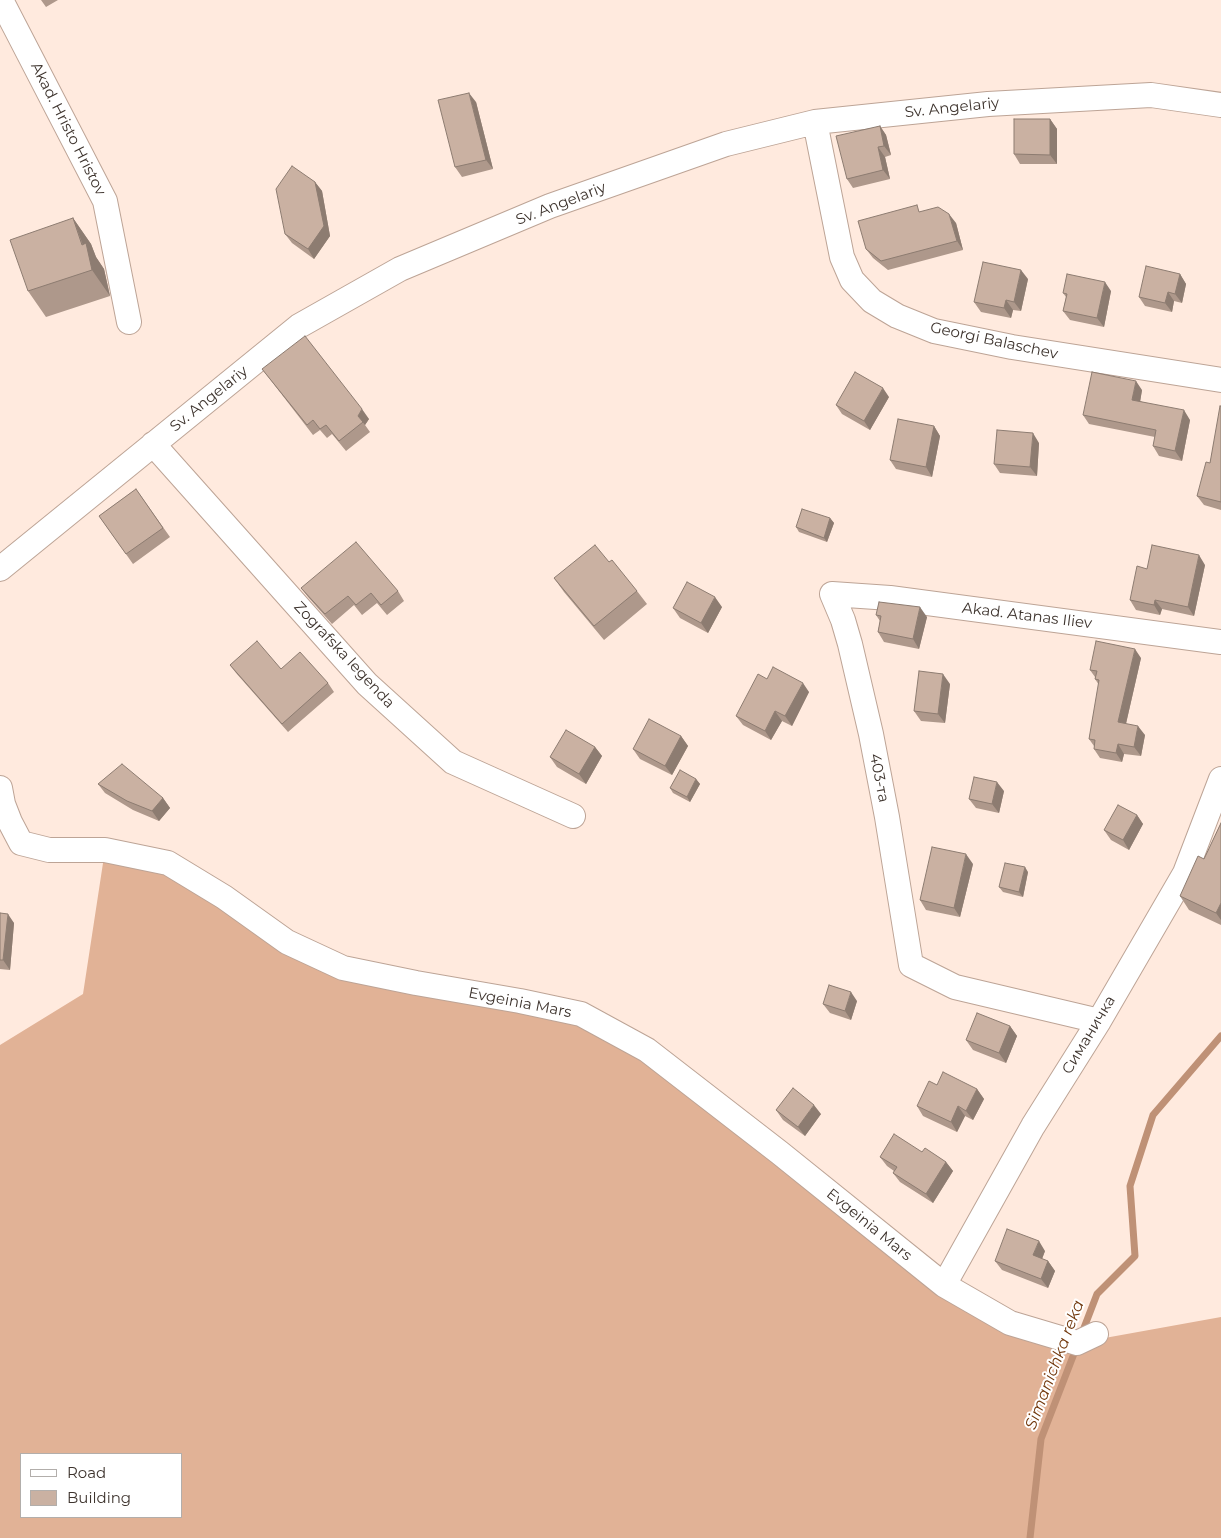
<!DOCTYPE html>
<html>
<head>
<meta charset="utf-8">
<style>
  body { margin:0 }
  #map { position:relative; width:1221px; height:1538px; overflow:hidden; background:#ffeade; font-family:Montserrat,sans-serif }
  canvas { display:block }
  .legend { position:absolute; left:20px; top:1453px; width:162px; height:65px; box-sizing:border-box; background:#fff; border:1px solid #b2aeab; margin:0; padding:6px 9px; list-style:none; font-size:15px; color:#3e342e }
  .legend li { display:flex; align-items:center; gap:10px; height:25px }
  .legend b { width:25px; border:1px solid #b2aeab }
</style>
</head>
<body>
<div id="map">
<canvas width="1221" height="1538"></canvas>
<ul class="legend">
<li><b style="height:6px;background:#fff"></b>Road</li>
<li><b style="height:14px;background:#cab1a2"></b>Building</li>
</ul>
</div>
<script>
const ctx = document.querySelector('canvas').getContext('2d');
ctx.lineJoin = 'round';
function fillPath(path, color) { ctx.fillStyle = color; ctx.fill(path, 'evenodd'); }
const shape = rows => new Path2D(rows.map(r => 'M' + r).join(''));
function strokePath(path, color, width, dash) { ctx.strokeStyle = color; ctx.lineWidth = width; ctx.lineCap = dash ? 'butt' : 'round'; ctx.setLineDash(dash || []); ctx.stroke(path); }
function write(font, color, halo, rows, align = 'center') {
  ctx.font = font + ' Montserrat,sans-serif'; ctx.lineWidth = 4; ctx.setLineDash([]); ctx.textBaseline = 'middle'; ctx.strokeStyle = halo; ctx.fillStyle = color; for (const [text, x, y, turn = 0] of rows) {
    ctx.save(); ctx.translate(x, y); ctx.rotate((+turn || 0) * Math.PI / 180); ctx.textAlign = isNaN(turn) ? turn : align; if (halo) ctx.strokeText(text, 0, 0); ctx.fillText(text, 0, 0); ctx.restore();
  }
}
fillPath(shape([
  [105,850,168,863,343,968,581,1014,944,1285,1077,1343,1221,1317,1221,1538,0,1538,0,1045,83,994],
  [21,1454,181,1454,181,1517,21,1517]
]), '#e1b296');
strokePath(shape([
  [1082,1333,1097,1294,1135,1256,1130,1186,1153,1115,1221,1036],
  [1030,1538,1041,1439,1077,1346]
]), '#bf9176', 7);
const minor = shape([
  [1,0,105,201,129,322],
  [815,122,842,257,852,280,872,301,897,316,934,331,1012,347,1221,380],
  [153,444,367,684,453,762,573,816],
  [0,569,299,326,400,269,550,206,726,144,815,122,988,104,1151,95,1221,105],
  [0,788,3,804,10,822,21,843,49,850,105,850,168,863,224,897,287,942,343,968,416,983,520,1001,581,1014,647,1050,780,1153,944,1285,1010,1323,1077,1343,1096,1334],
  [1099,1021,955,987,911,965,887,817,871,734,850,644,843,620,832,594,890,598,1221,642],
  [944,1285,1033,1126,1099,1021,1185,873,1221,779]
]);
strokePath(minor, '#bda496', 26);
strokePath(minor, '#fff', 24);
fillPath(shape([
  [41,0,58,0,46,7],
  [476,102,493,169,462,177,455,167],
  [1050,119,1057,129,1057,164,1020,164,1014,154],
  [880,126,886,135,891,155,885,157,890,179,853,188,847,179],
  [315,182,322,191,330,236,314,259,292,243,285,234],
  [922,212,956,223,963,250,888,270,873,258,866,249],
  [73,218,91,244,96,257,104,269,110,296,46,317,28,291],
  [1180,274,1186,284,1182,303,1174,301,1172,312,1145,306,1139,297],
  [1028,279,1021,311,1013,310,1011,318,981,312,974,302],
  [1111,291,1104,327,1070,320,1063,311,1066,297,1063,293],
  [262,369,369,419,365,425,370,432,346,451,332,434,327,438,320,430,313,435],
  [1142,390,1140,401,1190,420,1182,461,1159,456,1153,446,1155,437,1089,424,1083,415],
  [889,397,870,430,842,414,836,405],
  [1221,406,1221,510,1204,505,1197,496,1210,463],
  [934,426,940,436,932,477,896,469,890,460],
  [1039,443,1037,476,1000,473,994,464],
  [136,489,170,537,133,564,99,516],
  [830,518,834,523,827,542,799,532,796,527],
  [609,562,637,591,647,604,604,640,564,592,554,578],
  [1205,565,1194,616,1162,609,1160,615,1136,610,1130,600,1147,569],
  [301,588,398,591,404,601,387,615,377,603,362,615,354,605,332,624,308,597],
  [722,607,708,633,680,618,673,608],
  [876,615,927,617,919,649,884,642,878,632,880,621],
  [1141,658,1126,724,1145,735,1141,756,1124,754,1122,762,1100,758,1094,749,1094,746,1089,739,1099,685,1095,679,1095,677,1090,670],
  [230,665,281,669,328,683,334,692,288,732,236,673],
  [767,679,809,692,792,726,782,721,771,740,743,725,736,716],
  [950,684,945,723,921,721,914,711],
  [681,736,688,746,672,775,640,759,633,749],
  [595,747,602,756,586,784,557,767,550,757],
  [696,779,700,784,690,802,673,793,670,788],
  [98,784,163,798,170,808,159,821,133,810,105,793],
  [1004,791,999,813,976,808,969,799],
  [1137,815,1143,824,1129,850,1111,840,1104,830],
  [1221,823,1221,925,1189,910,1180,896,1204,859],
  [973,864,960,917,926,910,920,900],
  [1028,872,1023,897,1003,892,999,887],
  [0,913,14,923,10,970,0,969],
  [857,1001,851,1020,830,1013,823,1004],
  [1010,1026,1017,1036,1006,1063,973,1050,966,1040],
  [937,1085,977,1089,984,1099,973,1120,965,1116,957,1132,923,1116,917,1106],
  [776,1110,821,1114,805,1136,783,1120],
  [922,1152,946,1162,953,1171,933,1203,900,1182,893,1173,894,1171,887,1166,880,1157],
  [1045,1251,1042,1259,1048,1261,1055,1271,1048,1288,1002,1270,995,1261]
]), '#ae988b');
fillPath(shape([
  [469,93,476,102,493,169,486,160],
  [1050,119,1057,129,1057,164,1050,155],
  [880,126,886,135,891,155,884,146],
  [878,147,885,157,890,179,883,170],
  [315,182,322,191,330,236,314,259,308,249],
  [949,214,956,223,963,250,957,241],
  [73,218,91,244,96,257,104,269,110,296,92,270],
  [1021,270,1028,279,1021,311,1014,302],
  [1180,274,1186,284,1182,303,1175,294],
  [1105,282,1111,291,1104,327,1097,318],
  [1168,292,1174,301,1172,312,1165,303],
  [1006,300,1013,310,1011,318,1004,308],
  [1136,381,1142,390,1139,409,1132,400],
  [883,388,889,397,870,430,864,421],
  [362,409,369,419,365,425,358,416],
  [1184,410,1190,420,1182,461,1175,451],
  [934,426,940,436,932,477,926,467],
  [1033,433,1039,443,1037,476,1030,467],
  [830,518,834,523,827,542,824,538],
  [1199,555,1205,565,1194,616,1188,607],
  [715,597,722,607,708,633,701,623],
  [1155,600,1162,609,1160,615,1154,605],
  [920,607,927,617,919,649,913,639],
  [1135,649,1141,658,1124,732,1118,722],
  [943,674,950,684,945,723,938,714],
  [803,683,809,692,792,726,785,716],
  [775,711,782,721,771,740,765,731],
  [1138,726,1145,735,1141,756,1134,747],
  [681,736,688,746,672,775,665,766],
  [1118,744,1124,754,1122,762,1116,753],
  [595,747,602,756,586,784,579,774],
  [696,779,700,784,690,802,687,797],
  [997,782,1004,791,999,813,992,804],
  [163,798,170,808,159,821,152,811],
  [1137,815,1143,824,1129,850,1123,840],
  [966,854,973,864,960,917,954,908],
  [1025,867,1028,872,1023,897,1019,892],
  [1221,903,1221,920,1216,913],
  [8,914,14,923,10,970,3,960],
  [851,992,857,1001,851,1020,845,1011],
  [1010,1026,1017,1036,1006,1063,999,1053],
  [977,1089,984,1099,973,1120,966,1111],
  [814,1105,821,1114,805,1136,798,1127],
  [958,1106,965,1116,957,1132,951,1122],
  [946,1162,953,1171,933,1203,926,1194],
  [1039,1241,1045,1251,1040,1264,1033,1255],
  [1048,1261,1055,1271,1048,1288,1041,1279]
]), '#8d7c71');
const building = shape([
  [469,93,486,160,455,167,438,100,469,93],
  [1014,119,1050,119,1050,155,1014,154,1014,119],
  [880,126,884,146,878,147,883,170,847,179,836,136,880,126],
  [292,166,315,182,324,226,308,249,285,234,276,189,292,166],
  [917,205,919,212,938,207,949,214,957,241,881,261,866,249,858,221,917,205],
  [73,218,82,245,86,243,92,270,28,291,10,240,73,218],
  [983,262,1021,270,1014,302,1006,300,1004,308,974,302,983,262],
  [1146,266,1180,274,1175,294,1168,292,1165,303,1139,297,1146,266],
  [1067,274,1105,282,1097,318,1063,311,1067,294,1063,293,1067,274],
  [305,336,362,409,358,416,363,422,339,441,326,425,320,429,313,420,307,425,262,369,305,336],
  [855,372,883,388,864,421,836,405,855,372],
  [1092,372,1136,381,1132,400,1184,410,1175,451,1153,446,1156,430,1083,415,1092,372],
  [1220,406,1221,406,1221,502,1197,496,1206,462,1210,463,1220,406],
  [898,419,934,426,926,467,890,460,898,419],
  [997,430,1033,433,1030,467,994,464,997,430],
  [136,489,163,528,126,554,99,516,136,489],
  [802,509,830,518,824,538,796,527,802,509],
  [356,542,398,591,381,605,371,593,356,605,348,596,325,614,301,588,356,542],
  [595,545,609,562,612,560,637,591,594,626,554,578,595,545],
  [1152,545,1199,555,1188,607,1155,600,1154,605,1130,600,1137,566,1147,569,1152,545],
  [687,582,715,597,701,623,673,608,687,582],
  [879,602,920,607,913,639,878,632,881,616,876,615,879,602],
  [257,641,281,669,300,652,328,683,282,724,230,665,257,641],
  [1096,641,1135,649,1118,722,1138,726,1134,747,1118,744,1116,753,1094,749,1095,740,1089,739,1099,680,1095,679,1097,671,1090,670,1096,641],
  [773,667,803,683,785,716,775,711,765,731,736,716,758,674,767,679,773,667],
  [919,671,943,674,938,714,914,711,919,671],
  [649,719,681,736,665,766,633,749,649,719],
  [566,730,595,747,579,774,550,757,566,730],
  [122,764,163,798,152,811,127,801,98,784,122,764],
  [680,770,696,779,687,797,670,788,680,770],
  [974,777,997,782,992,804,969,799,974,777],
  [1118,805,1137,815,1123,840,1104,830,1118,805],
  [1221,823,1221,903,1216,913,1180,896,1198,856,1204,859,1221,823],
  [932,847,966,854,954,908,920,900,932,847],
  [1005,863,1025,867,1019,892,999,887,1005,863],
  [0,913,8,914,3,960,0,960,0,913],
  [829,985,851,992,845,1011,823,1004,829,985],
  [977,1013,1010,1026,999,1053,966,1040,977,1013],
  [943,1072,977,1089,966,1111,958,1106,951,1122,917,1106,929,1081,937,1085,943,1072],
  [793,1088,814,1105,798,1127,776,1110,793,1088],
  [894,1134,922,1152,925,1148,946,1162,926,1194,893,1173,897,1167,880,1157,894,1134],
  [1007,1229,1039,1241,1033,1255,1048,1261,1041,1279,995,1261,1007,1229]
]);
fillPath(building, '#cab1a2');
strokePath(building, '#8d7c71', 1);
write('15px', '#3e342e', '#fff', [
  ["Sv. Angelariy",952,108,-6],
  ["Akad. Hristo Hristov",68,129,63],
  ["Sv. Angelariy",561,204,-21],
  ["Georgi Balaschev",994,341,12],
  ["Sv. Angelariy",209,399,-39],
  ["Akad. Atanas Iliev",1027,616,7],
  ["Zografska legenda",344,655,47],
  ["403-та",879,778,79],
  ["Evgeinia Mars",520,1003,11],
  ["Симаничка",1089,1035,-59],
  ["Evgeinia Mars",869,1225,39]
]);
write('italic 16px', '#71370b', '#fff', [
  ["Simanichka reka",1055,1365,-69]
]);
</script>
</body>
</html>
